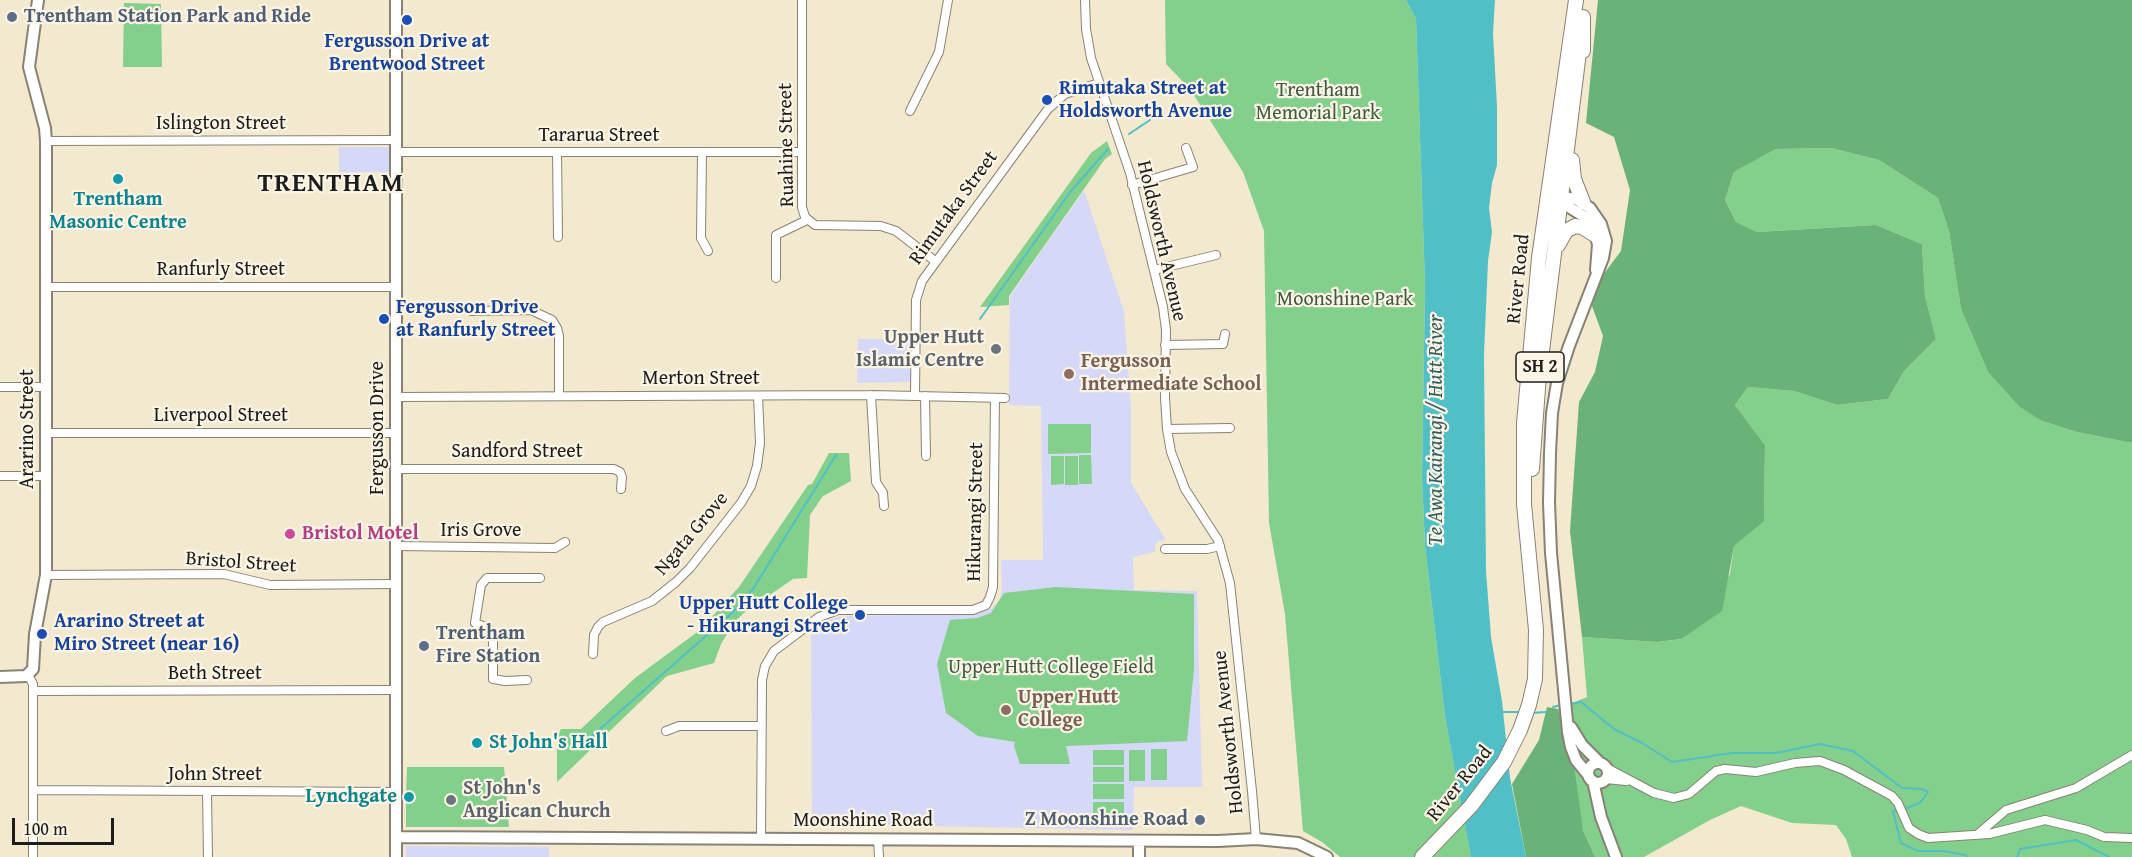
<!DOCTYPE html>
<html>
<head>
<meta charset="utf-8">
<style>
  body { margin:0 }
  #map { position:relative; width:2132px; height:857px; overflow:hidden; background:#f3e9cf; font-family:"Gentium Book Plus",serif }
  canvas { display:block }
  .scale { position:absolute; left:12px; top:818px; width:102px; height:27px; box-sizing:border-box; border:3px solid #1c1c1c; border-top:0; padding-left:8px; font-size:18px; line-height:21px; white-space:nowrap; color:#1c1c1c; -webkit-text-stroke:4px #fcf5e5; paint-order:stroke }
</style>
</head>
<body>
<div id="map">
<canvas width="2132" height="857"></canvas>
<div class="scale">100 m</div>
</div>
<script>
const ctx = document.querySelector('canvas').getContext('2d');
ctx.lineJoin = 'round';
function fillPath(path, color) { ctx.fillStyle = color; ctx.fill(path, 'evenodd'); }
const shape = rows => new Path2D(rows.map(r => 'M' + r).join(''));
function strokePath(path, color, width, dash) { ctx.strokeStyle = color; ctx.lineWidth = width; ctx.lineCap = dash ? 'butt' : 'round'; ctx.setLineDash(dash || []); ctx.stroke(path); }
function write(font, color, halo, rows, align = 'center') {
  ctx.font = font + ' "Gentium Book Plus",serif'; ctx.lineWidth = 4.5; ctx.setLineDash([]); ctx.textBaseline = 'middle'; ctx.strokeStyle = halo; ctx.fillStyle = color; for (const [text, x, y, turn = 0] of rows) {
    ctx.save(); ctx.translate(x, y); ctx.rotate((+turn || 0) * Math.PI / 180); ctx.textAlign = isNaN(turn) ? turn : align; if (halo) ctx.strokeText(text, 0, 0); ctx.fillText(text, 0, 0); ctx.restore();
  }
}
fillPath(shape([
  [339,147,390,147,390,172,339,172],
  [1084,190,1124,311,1131,408,1131,483,1166,540,1158,541,1155,546,1155,552,1133,557,1134,590,1197,591,1202,787,1134,787,1133,830,812,824,811,632,828,620,843,616,977,614,991,609,1000,599,1002,587,1001,560,1043,560,1041,406,1009,405,1010,296],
  [858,339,911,339,911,382,857,383],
  [406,846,549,847,549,857,406,857]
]), '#d6d8f8');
fillPath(shape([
  [1165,0,1406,0,1416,19,1425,285,1422,477,1425,546,1445,716,1462,806,1416,857,1340,857,1322,842,1303,831,1285,614,1269,523,1264,231,1243,172,1190,89,1166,64],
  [124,3,161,4,162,67,123,67],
  [1107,141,1112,154,1105,159,1009,296,1009,305,980,307,1091,153],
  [1831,148,1879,160,1938,198,1949,231,1961,309,1988,372,2042,421,2077,432,2132,443,2132,857,1852,857,1846,839,1836,825,1792,823,1741,806,1710,820,1644,857,1595,857,1583,830,1558,709,1587,697,1582,637,1657,642,1681,639,1730,574,1734,546,1764,520,1765,445,1735,405,1748,387,1794,391,1837,405,1888,399,1904,371,1936,339,1925,296,1922,244,1876,225,1757,232,1736,222,1725,200,1734,172,1776,149],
  [1048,424,1091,424,1091,453,1048,454],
  [829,453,849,453,851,481,823,496,810,515,807,578,793,579,745,612,734,622,721,644,714,663,667,676,557,782,557,737,561,729,581,729,635,678,700,630,739,587,808,485,812,484],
  [1079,455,1091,455,1092,484,1079,484],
  [1051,456,1064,456,1064,484,1051,485],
  [1065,456,1078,456,1078,485,1065,485],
  [1056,587,1194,594,1194,669,1187,741,1066,746,1070,764,1020,764,1014,746,1015,742,978,736,946,713,937,664,950,620,977,618,991,613,1004,593],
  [1151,749,1167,749,1167,780,1151,780],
  [1093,750,1124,750,1124,765,1093,765],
  [1129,750,1145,750,1145,781,1129,781],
  [407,767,504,767,509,827,406,827,406,800,411,800,412,795,406,795],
  [1093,767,1124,767,1124,782,1093,782],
  [1093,784,1124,784,1124,799,1093,799],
  [1093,802,1124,802,1124,817,1093,817],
  [1465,823,1471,857,1433,857,1445,844]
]), '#83cf8c');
fillPath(shape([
  [1598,0,2132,0,2132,443,2077,432,2042,421,2020,407,1988,372,1961,309,1949,231,1938,198,1879,160,1831,148,1776,149,1734,172,1725,200,1736,222,1757,232,1876,225,1922,244,1925,296,1936,339,1904,371,1888,399,1837,405,1794,391,1748,387,1735,405,1765,445,1764,521,1734,546,1722,611,1681,639,1657,642,1582,637,1570,531,1579,402,1595,372,1603,336,1588,295,1621,251,1630,190,1614,137,1586,123],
  [1547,707,1558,709,1574,766,1583,830,1595,857,1526,857,1512,784,1539,740]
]), '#6ab278');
fillPath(shape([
  [1406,0,1495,0,1493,33,1497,107,1497,165,1492,183,1489,208,1492,232,1488,261,1484,354,1486,571,1491,637,1502,701,1510,778,1526,857,1471,857,1445,716,1425,546,1422,477,1425,285,1416,19]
]), '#51bfc6');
strokePath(shape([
  [1129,134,1150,120],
  [980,319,1071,191,1108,149],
  [1570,704,1581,702,1614,729,1642,743,1672,762,1732,753,1776,753,1820,744,1853,751,1902,788,1922,789,1928,792,1920,803,1904,809],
  [1553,707,1561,705],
  [1501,712,1522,712],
  [1531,713,1546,712],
  [583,744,732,613,753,589,836,455],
  [1898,810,1893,811,1901,843,1918,851,1944,851,1965,855,1967,857],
  [2017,857,2020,849,2076,840,2109,857]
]), '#51bfc6', 2);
const street = shape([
  [802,0,802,207,805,217,815,225,881,226,896,231,935,261],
  [1085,0,1086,29,1091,58,1130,173,1163,307,1166,330,1165,398,1167,429,1171,452,1185,489,1218,540,1230,583,1252,791,1256,839],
  [910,111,939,52,948,0],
  [46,141,396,140],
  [396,152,802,152],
  [557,152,558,237],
  [702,152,701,238,708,251],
  [1132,185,1193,167,1186,148],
  [1154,270,1216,255],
  [776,278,776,235,807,220],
  [45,287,396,287],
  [471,311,531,310,552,320,557,328,559,336,559,395],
  [1165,345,1223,344,1225,334],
  [0,387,46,387],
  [871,395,876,482,883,493,884,506],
  [915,396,916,300,922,281,1048,109,1065,94,1099,83],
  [925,396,926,456],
  [396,397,871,395,1005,398],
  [1167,429,1230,428],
  [46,433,396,433],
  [396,469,614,469,620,472,622,477,621,489],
  [0,476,46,476],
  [396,546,555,548,565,542],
  [1165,549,1207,549,1220,546],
  [46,575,224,574,270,585,397,584],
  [593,654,594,635,598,627,603,622,652,601,676,582,690,568,741,503,751,486,757,466,760,443,758,396],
  [28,675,33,684,33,857],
  [527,680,505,681,493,679,493,634,488,628,475,623,481,585,487,578,540,578],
  [33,691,396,690],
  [666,731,679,726,761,726],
  [1607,768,1654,793,1674,798,1689,794,1716,771,1725,769,1756,772,1795,763,1820,761,1844,770,1892,796,1898,803,1909,828,1918,834,1928,838,1989,834,2045,820,2087,830,2104,837,2132,838],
  [1606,779,1626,781],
  [33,790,396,792],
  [207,792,208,857],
  [1978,834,2006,810,2076,788,2132,755],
  [761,839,762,680,765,666,774,651,819,617,838,610,973,610,986,605,990,597,993,587,995,398],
  [878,839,879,857]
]);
const secondary = shape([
  [0,677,26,676,33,669,35,634,46,575,46,141,45,128,29,67,38,0],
  [1571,727,1582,745,1599,762],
  '1588 773a10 10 0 1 1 20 0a10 10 0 1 1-20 0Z',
  [1589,776,1576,760,1571,747,1568,732,1551,553,1549,503,1550,453,1552,413,1557,383,1569,346,1603,258,1606,241,1601,224,1590,208,1576,199,1563,197,1561,199,1564,204,1585,217,1593,228,1598,244,1596,270],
  [1593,781,1601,817,1616,857],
  [396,837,1218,841,1256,839,1298,843,1327,857],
  [1139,841,1139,857],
  [396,857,396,0]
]);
const highway = shape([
  [1583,51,1583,17],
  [1572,160,1574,179,1583,202],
  [1558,245,1566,231,1575,226,1582,227,1595,235],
  [1532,469,1539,375,1580,44],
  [1422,857,1471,806,1504,762,1520,730,1529,705,1535,679,1536,630,1524,504,1524,423,1539,258,1576,0]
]);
strokePath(street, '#888276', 10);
strokePath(secondary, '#888276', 14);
strokePath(highway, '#888276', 16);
strokePath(street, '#fff', 8);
strokePath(secondary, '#fff', 10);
strokePath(highway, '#fff', 14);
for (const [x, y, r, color] of [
  [12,17,6,"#5c6f8a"],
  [407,20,6,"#1a4fb4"],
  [1047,100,6,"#1a4fb4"],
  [118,179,6,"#0f9aa8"],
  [384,319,6,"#1a4fb4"],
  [996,349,6,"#6b7280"],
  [1069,374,6,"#8d6e63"],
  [290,534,6,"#d1479c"],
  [860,615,6,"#1a4fb4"],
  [42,634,6,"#1a4fb4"],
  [424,646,6,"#5c6f8a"],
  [1006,710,6,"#8d6e63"],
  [477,743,6,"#0f9aa8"],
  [409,797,6,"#0f9aa8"],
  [451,800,6,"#6b7280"],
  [1200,820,6,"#5c6f8a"]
]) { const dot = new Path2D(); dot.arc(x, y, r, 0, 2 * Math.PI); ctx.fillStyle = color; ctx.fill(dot); strokePath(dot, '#fcf5e5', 2); }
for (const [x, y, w] of [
  [1540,367,48]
]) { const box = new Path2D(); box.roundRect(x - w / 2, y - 15, w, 30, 4.5); ctx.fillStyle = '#fcf5e5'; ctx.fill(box); strokePath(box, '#1c1c1c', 1.5); }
write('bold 18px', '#1c1c1c', null, [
  ["SH 2",1540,367]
]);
write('bold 20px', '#4e5e75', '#fcf5e5', [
  ["Trentham Station Park and Ride",24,17],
  ["Trentham",436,634],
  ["Fire Station",436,657],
  ["Z Moonshine Road",1188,820,"right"]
], 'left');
write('bold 20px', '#164399', '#fcf5e5', [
  ["Fergusson Drive at",407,42,"center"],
  ["Brentwood Street",407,65,"center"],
  ["Rimutaka Street at",1059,89],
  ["Holdsworth Avenue",1059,112],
  ["Fergusson Drive",396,308],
  ["at Ranfurly Street",396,331],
  ["Upper Hutt College",848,604,"right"],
  ["- Hikurangi Street",848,627,"right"],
  ["Ararino Street at",54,622],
  ["Miro Street (near 16)",54,645]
], 'left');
write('20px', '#405b43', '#fcf5e5', [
  ["Trentham",1318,91],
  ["Memorial Park",1318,114],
  ["Moonshine Park",1345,300],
  ["Upper Hutt College Field",1051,668]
]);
write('20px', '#1c1c1c', '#fcf5e5', [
  ["Islington Street",221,124],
  ["Tararua Street",599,136],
  ["Ruahine Street",787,145,-91],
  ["Rimutaka Street",954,208,-54],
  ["Holdsworth Avenue",1161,241,77],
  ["Ranfurly Street",221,270],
  ["River Road",1519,279,-84],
  ["Merton Street",701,379],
  ["Liverpool Street",221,416],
  ["Fergusson Drive",378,428,-90],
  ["Ararino Street",28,429,-90],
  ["Sandford Street",517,452],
  ["Hikurangi Street",976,512,-89],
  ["Iris Grove",481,531],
  ["Ngata Grove",692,534,-50],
  ["Bristol Street",241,563,4],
  ["Beth Street",215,674],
  ["Holdsworth Avenue",1229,732,-96],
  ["John Street",215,775],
  ["River Road",1460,784,-51],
  ["Moonshine Road",863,821]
]);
write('bold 20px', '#0d838f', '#fcf5e5', [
  ["Trentham",118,200],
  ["Masonic Centre",118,223],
  ["St John's Hall",489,743,"left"],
  ["Lynchgate",397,797,"right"]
]);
write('bold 20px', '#5b616d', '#fcf5e5', [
  ["Upper Hutt",984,338],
  ["Islamic Centre",984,361],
  ["St John's",463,789,"left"],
  ["Anglican Church",463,812,"left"]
], 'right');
write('bold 20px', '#785e54', '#fcf5e5', [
  ["Fergusson",1081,362],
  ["Intermediate School",1081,385],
  ["Upper Hutt",1018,698],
  ["College",1018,721]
], 'left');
write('bold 20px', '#b23c85', '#fcf5e5', [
  ["Bristol Motel",302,534]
], 'left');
write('italic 21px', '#315d60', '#fcf5e5', [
  ["Te Awa Kairangi / Hutt River",1437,430,-90]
]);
ctx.letterSpacing = '1.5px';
write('bold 26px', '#1c1c1c', '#fcf5e5', [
  ["TRENTHAM",331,184]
]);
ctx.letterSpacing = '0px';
</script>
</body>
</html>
